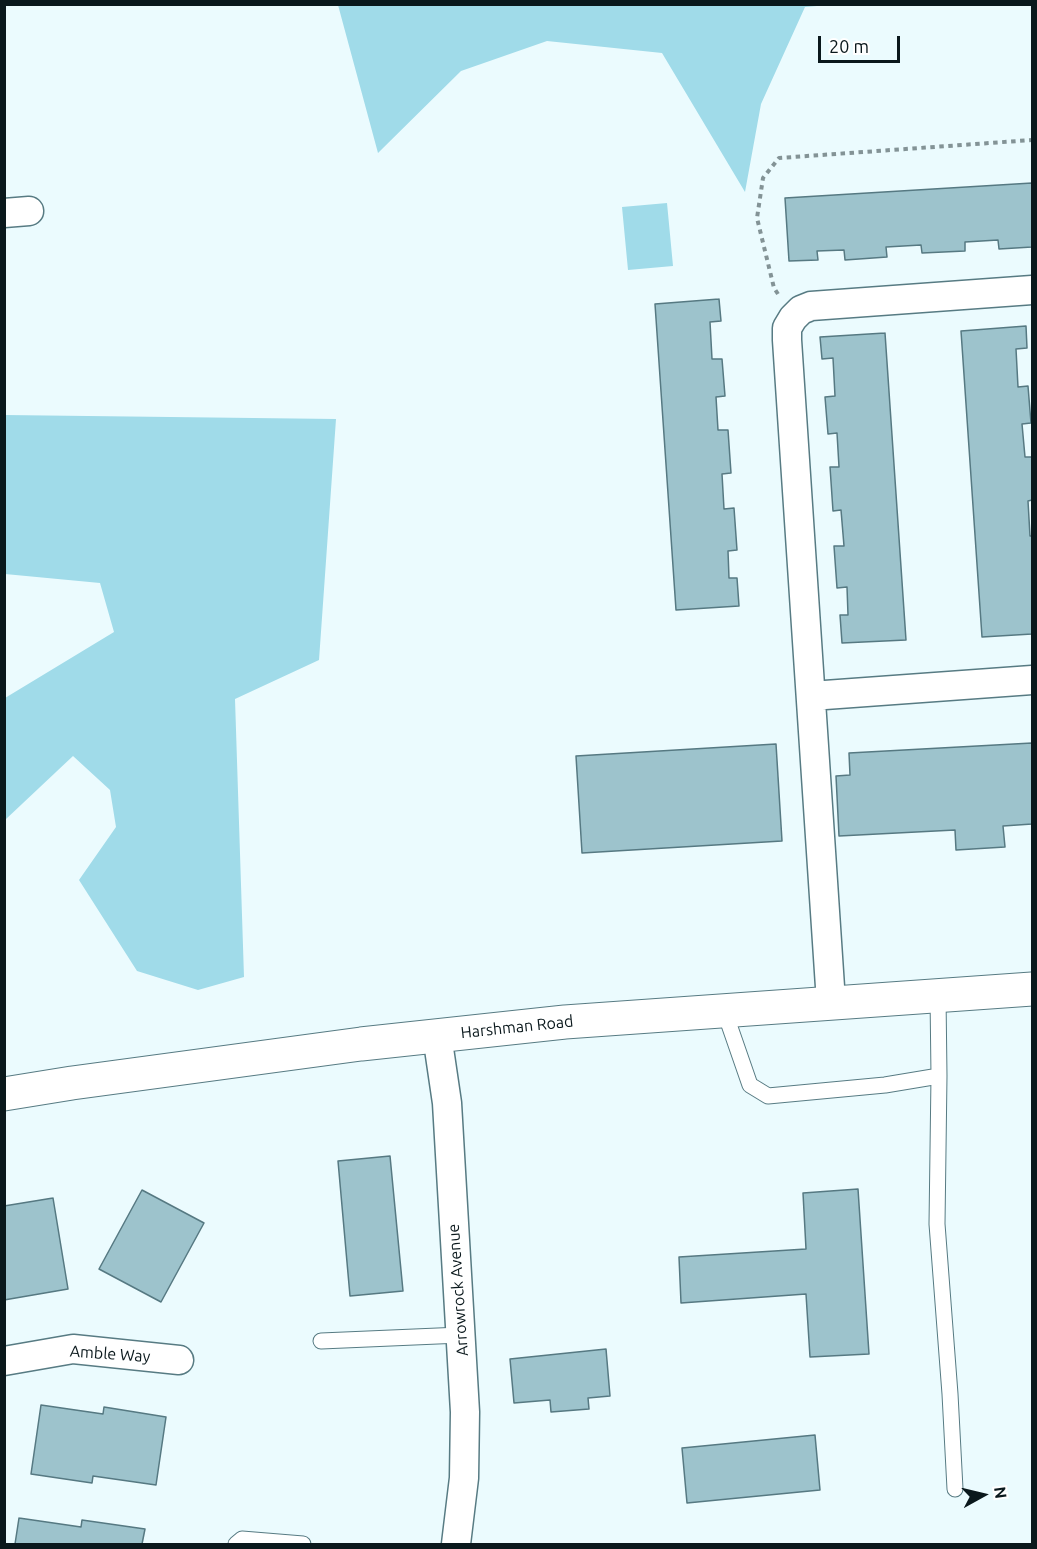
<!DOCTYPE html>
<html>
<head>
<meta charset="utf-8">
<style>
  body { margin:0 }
  #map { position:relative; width:1037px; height:1549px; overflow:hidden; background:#ebfbfe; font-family:Ubuntu,sans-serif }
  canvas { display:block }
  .frame { position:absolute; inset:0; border:6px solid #0a181c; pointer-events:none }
  .north { position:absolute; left:953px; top:1465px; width:60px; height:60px; -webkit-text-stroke:4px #fff; paint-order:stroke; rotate:82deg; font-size:16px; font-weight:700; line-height:24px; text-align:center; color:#0a181c }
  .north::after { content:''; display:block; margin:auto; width:21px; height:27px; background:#0a181c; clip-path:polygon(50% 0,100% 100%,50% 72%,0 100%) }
  .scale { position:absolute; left:818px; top:36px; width:82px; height:27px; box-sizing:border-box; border:3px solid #0a181c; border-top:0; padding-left:8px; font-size:18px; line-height:21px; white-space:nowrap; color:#0a181c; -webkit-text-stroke:4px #fff; paint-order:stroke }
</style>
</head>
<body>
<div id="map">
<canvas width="1037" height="1549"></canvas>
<div class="frame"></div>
<div class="north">N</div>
<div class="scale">20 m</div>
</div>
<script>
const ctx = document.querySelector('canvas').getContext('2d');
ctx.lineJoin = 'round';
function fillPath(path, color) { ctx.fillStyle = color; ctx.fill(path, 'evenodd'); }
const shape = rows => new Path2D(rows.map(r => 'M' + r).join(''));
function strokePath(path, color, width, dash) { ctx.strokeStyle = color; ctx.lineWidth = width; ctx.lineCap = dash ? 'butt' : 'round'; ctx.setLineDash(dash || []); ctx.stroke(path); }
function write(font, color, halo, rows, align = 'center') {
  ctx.font = font + ' Ubuntu,sans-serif'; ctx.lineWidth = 6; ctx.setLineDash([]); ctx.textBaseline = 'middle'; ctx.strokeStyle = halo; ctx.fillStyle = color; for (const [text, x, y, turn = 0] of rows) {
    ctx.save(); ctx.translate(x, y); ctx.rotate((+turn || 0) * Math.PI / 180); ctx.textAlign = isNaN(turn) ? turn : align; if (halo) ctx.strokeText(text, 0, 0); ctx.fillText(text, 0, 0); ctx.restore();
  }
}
fillPath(shape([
  [338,5,338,4,829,5,805,7,761,104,745,192,662,53,547,41,461,71,378,153],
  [667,203,673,266,628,270,622,207],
  [5,415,336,419,319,660,235,699,244,977,198,990,137,971,79,880,116,827,110,790,73,756,5,820,5,698,114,632,100,583,5,574]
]), '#a0dbe9');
const building = shape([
  [1032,183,1032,247,999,249,998,240,965,242,965,251,922,253,921,245,886,247,887,257,845,260,844,250,817,251,818,260,789,261,785,198,1032,183],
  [719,299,721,321,710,322,712,359,722,359,725,396,716,397,718,430,728,430,731,473,722,474,724,509,734,508,737,550,728,551,729,578,737,578,739,606,676,610,655,304,719,299],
  [1026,326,1027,348,1016,349,1018,387,1028,386,1031,423,1022,424,1025,457,1032,457,1032,500,1028,501,1030,536,1032,536,1032,634,982,637,961,331,1026,326],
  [885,333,906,640,842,643,840,615,848,615,847,587,837,588,834,546,844,546,841,510,833,511,830,467,839,467,837,433,828,434,825,397,835,396,833,358,822,359,820,337,885,333],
  [1032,743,1032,824,1003,826,1005,847,956,850,955,830,839,836,836,776,850,775,849,753,1032,743],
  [776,744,782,841,582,853,576,756,776,744],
  [390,1156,403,1291,350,1296,338,1161,390,1156],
  [858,1189,869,1354,810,1357,806,1294,681,1303,679,1257,806,1249,803,1193,858,1189],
  [142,1190,204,1223,161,1302,99,1269,142,1190],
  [53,1198,68,1289,4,1300,4,1206,53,1198],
  [606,1349,610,1396,588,1398,589,1409,551,1412,550,1400,514,1403,510,1359,606,1349],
  [41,1405,103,1414,104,1407,166,1417,156,1485,93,1476,92,1483,31,1474,41,1405],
  [815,1435,820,1490,687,1503,682,1448,815,1435],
  [19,1518,81,1527,82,1520,145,1529,142,1544,15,1544,19,1518]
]);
fillPath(building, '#9dc3cc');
strokePath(building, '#567982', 1.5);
const service = shape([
  [938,996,939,1076,937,1224,950,1394,955,1489],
  [724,1010,750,1085,768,1096,885,1085,939,1076],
  [321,1341,461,1335],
  [236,1544,242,1539,303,1544]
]);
const minor = shape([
  [4,213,29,211],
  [811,696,1032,680],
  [831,1002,787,340,787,328,793,318,801,310,811,306,1032,290],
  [437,1035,447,1103,465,1412,464,1478,456,1544],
  [4,1361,73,1349,179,1360]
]);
const primary = shape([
  [4,1094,72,1083,361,1044,565,1022,1032,989]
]);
strokePath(service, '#577b83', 17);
strokePath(minor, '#577b83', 31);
strokePath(primary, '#577b83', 35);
strokePath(shape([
  [778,294,774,288,757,218,763,178,779,158,1032,140]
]), '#839396', 4, [4.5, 4.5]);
strokePath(service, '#fff', 15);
strokePath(minor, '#fff', 28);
strokePath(primary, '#fff', 33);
write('16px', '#0a181c', '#fff', [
  ["Harshman Road",517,1027,-6],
  ["Arrowrock Avenue",458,1290,-94],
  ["Amble Way",110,1354,4]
]);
</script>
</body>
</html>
